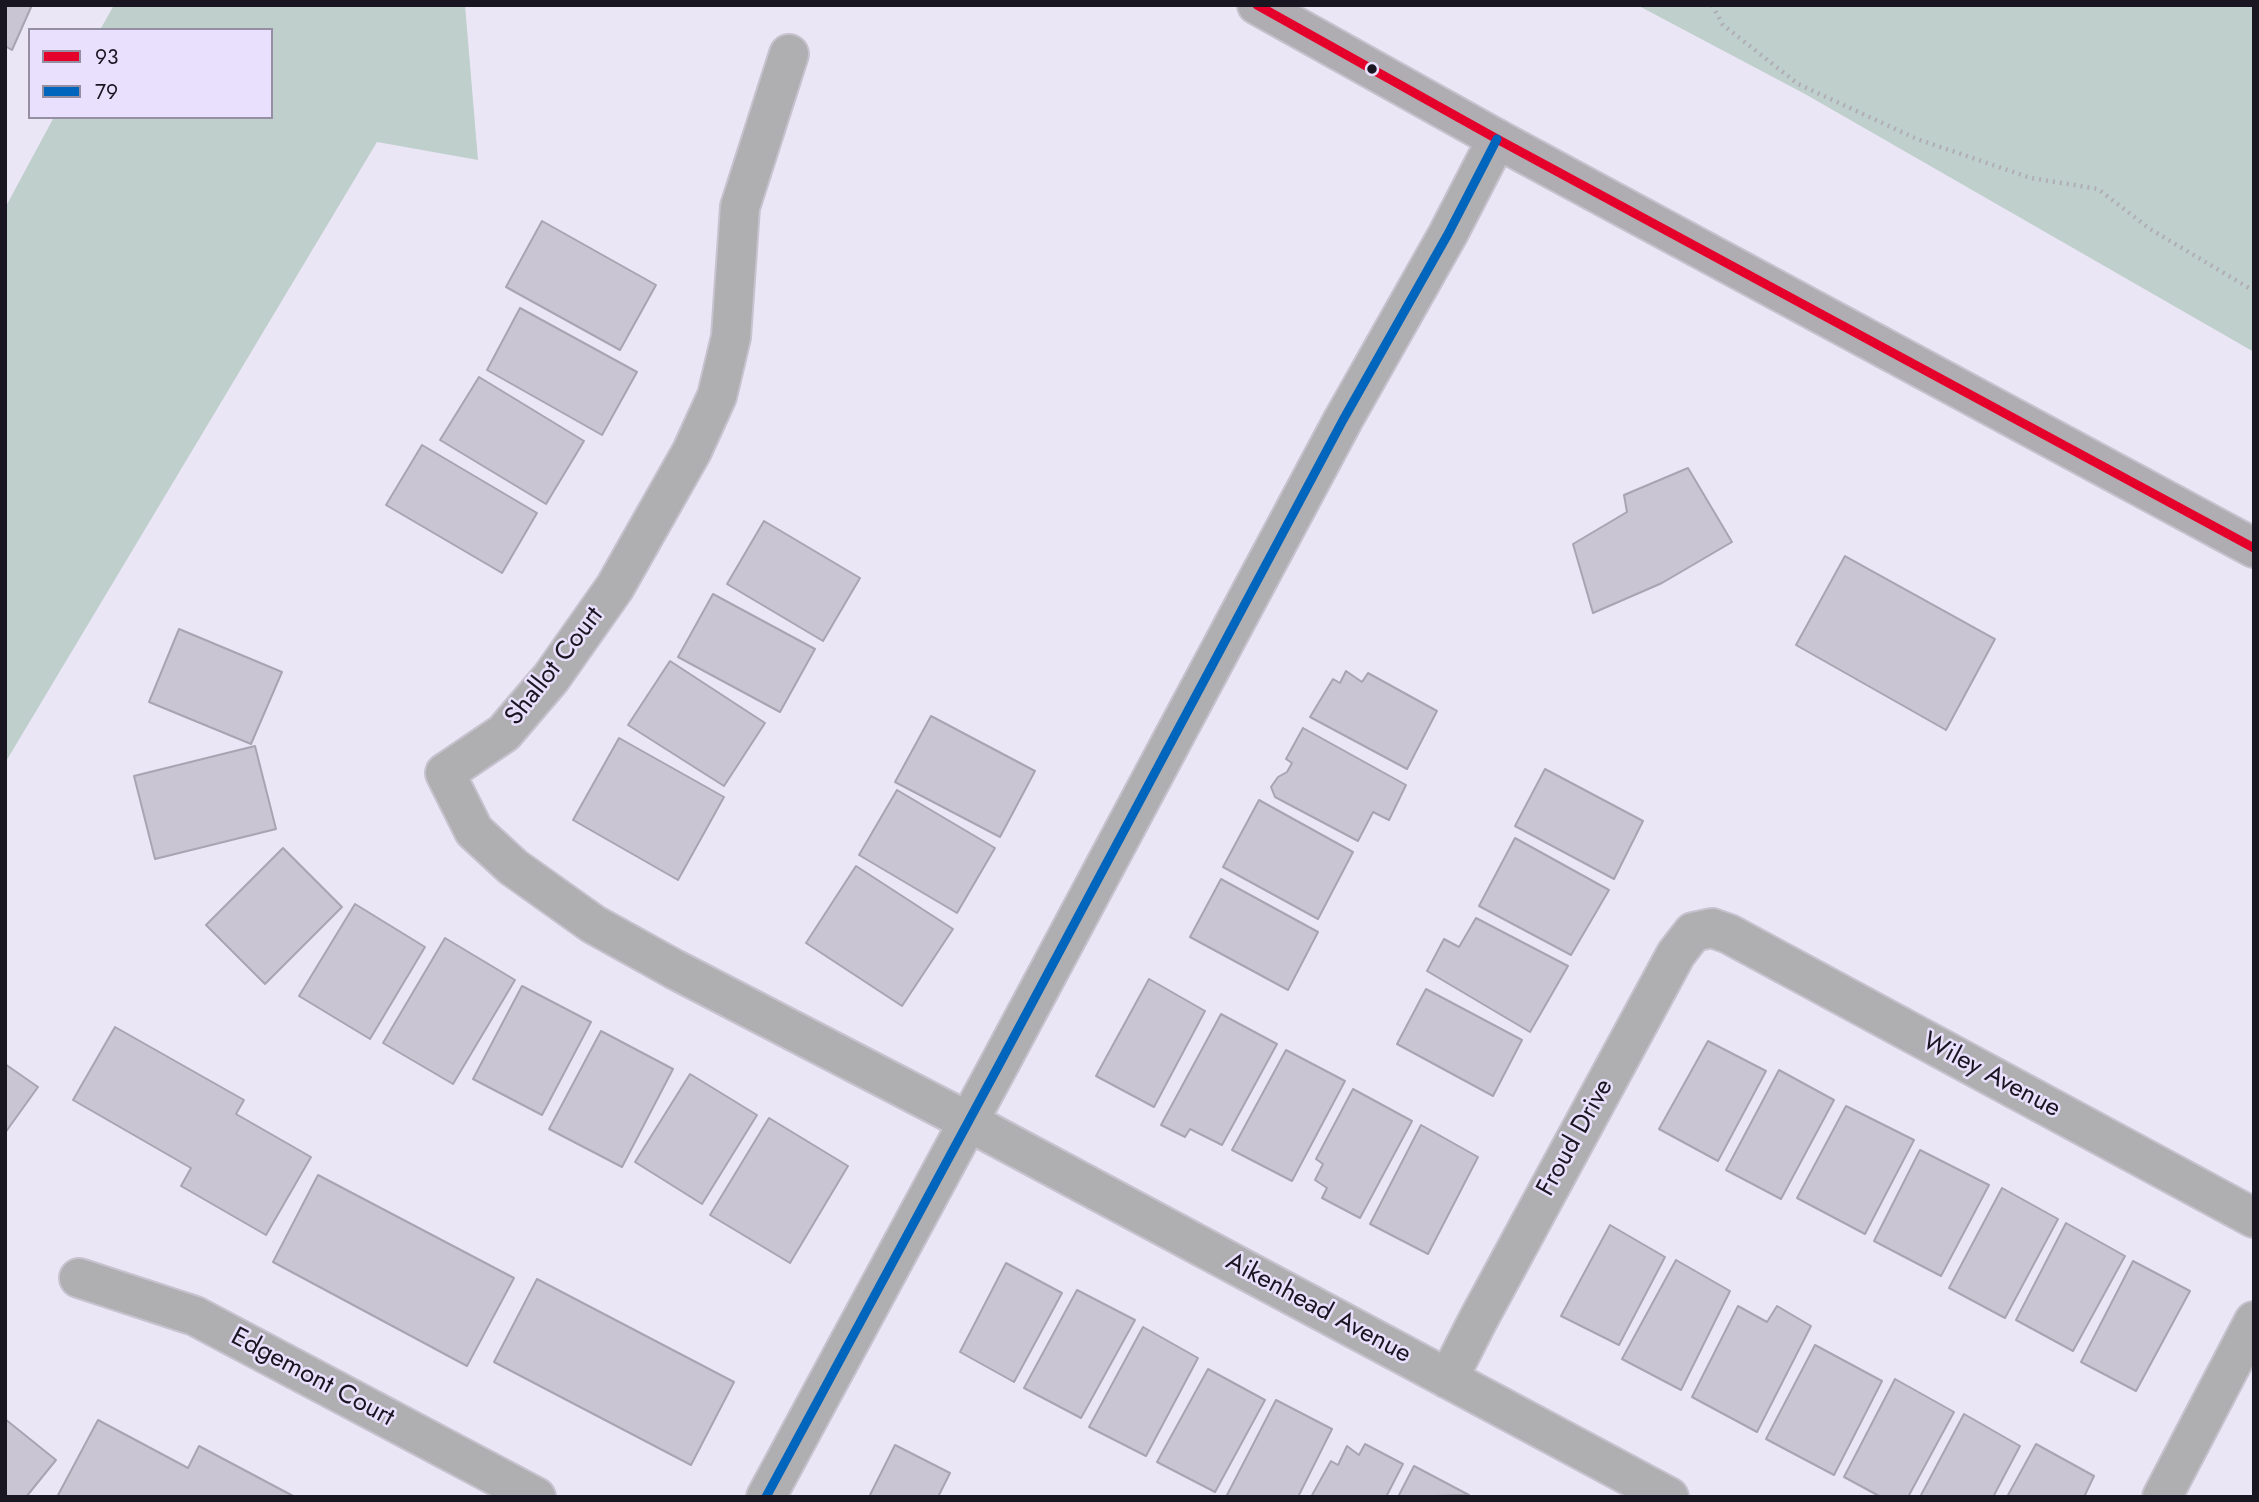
<!DOCTYPE html>
<html>
<head>
<meta charset="utf-8">
<style>
  body { margin:0 }
  #map { position:relative; width:2259px; height:1502px; overflow:hidden; background:#ebe6f6; font-family:Jost,sans-serif }
  canvas { display:block }
  .frame { position:absolute; inset:0; border:7px solid #191521; pointer-events:none }
  .legend { position:absolute; left:28px; top:28px; width:245px; height:91px; box-sizing:border-box; background:#e8e0fc; border:2px solid #958fa4; margin:0; padding:9px 12px; list-style:none; font-size:21px; color:#191521 }
  .legend li { display:flex; align-items:center; gap:14px; height:35px }
  .legend b { width:35px; border:2px solid #958fa4 }
</style>
</head>
<body>
<div id="map">
<canvas width="2259" height="1502"></canvas>
<div class="frame"></div>
<ul class="legend">
<li><b style="height:9px;background:#e4002b"></b>93</li>
<li><b style="height:9px;background:#0065bd"></b>79</li>
</ul>
</div>
<script>
const ctx = document.querySelector('canvas').getContext('2d');
ctx.lineJoin = 'round';
function fillPath(path, color) { ctx.fillStyle = color; ctx.fill(path, 'evenodd'); }
const shape = rows => new Path2D(rows.map(r => 'M' + r).join(''));
function strokePath(path, color, width, dash) { ctx.strokeStyle = color; ctx.lineWidth = width; ctx.lineCap = dash ? 'butt' : 'round'; ctx.setLineDash(dash || []); ctx.stroke(path); }
function write(font, color, halo, rows, align = 'center') {
  ctx.font = font + ' Jost,sans-serif'; ctx.lineWidth = 5; ctx.setLineDash([]); ctx.textBaseline = 'middle'; ctx.strokeStyle = halo; ctx.fillStyle = color; for (const [text, x, y, turn = 0] of rows) {
    ctx.save(); ctx.translate(x, y); ctx.rotate((+turn || 0) * Math.PI / 180); ctx.textAlign = isNaN(turn) ? turn : align; if (halo) ctx.strokeText(text, 0, 0); ctx.fillText(text, 0, 0); ctx.restore();
  }
}
fillPath(shape([
  [114,5,465,5,478,160,377,142,5,763,5,208,54,117,271,117,271,30,100,30],
  [1637,5,2254,5,2254,352,1805,94]
]), '#bfcfcc');
const building = shape([
  [5,5,32,5,12,50,5,46,5,5],
  [542,221,656,285,620,350,506,287,542,221],
  [520,308,637,372,602,435,487,370,520,308],
  [479,377,584,441,546,504,440,440,479,377],
  [422,445,537,513,502,573,386,505,422,445],
  [1688,468,1732,542,1662,583,1593,613,1573,544,1627,512,1624,495,1688,468],
  [764,521,860,578,823,641,727,584,764,521],
  [1845,556,1995,639,1946,730,1796,645,1845,556],
  [713,594,815,649,780,712,678,657,713,594],
  [179,629,282,672,251,744,149,702,179,629],
  [670,661,765,723,724,786,628,725,670,661],
  [1346,671,1362,682,1368,673,1437,711,1407,769,1310,717,1333,679,1340,683,1346,671],
  [931,716,1035,771,1000,837,895,782,931,716],
  [1303,728,1406,785,1389,820,1373,812,1358,841,1275,797,1271,787,1278,777,1287,772,1292,763,1286,759,1303,728],
  [619,738,724,797,678,880,573,820,619,738],
  [255,746,276,829,155,859,134,776,255,746],
  [1545,769,1643,821,1614,879,1515,826,1545,769],
  [897,790,995,848,957,913,859,855,897,790],
  [1259,800,1353,852,1318,919,1223,867,1259,800],
  [1515,838,1609,890,1571,955,1479,906,1515,838],
  [283,848,342,907,265,984,206,925,283,848],
  [856,866,953,929,902,1006,806,943,856,866],
  [1221,879,1318,932,1288,990,1190,937,1221,879],
  [355,904,425,947,370,1039,299,996,355,904],
  [1476,918,1568,966,1530,1032,1427,971,1444,939,1459,947,1476,918],
  [445,938,515,980,453,1084,383,1043,445,938],
  [1149,979,1205,1011,1154,1107,1096,1076,1149,979],
  [522,986,591,1022,542,1115,473,1079,522,986],
  [1426,989,1522,1040,1493,1096,1397,1044,1426,989],
  [1221,1014,1277,1044,1222,1145,1190,1129,1185,1137,1161,1125,1221,1014],
  [115,1027,244,1100,236,1114,311,1157,266,1235,181,1186,191,1168,73,1100,115,1027],
  [601,1031,673,1069,622,1167,549,1129,601,1031],
  [1708,1041,1766,1071,1718,1161,1659,1129,1708,1041],
  [1286,1050,1345,1081,1292,1181,1232,1150,1286,1050],
  [5,1064,38,1087,5,1133,5,1064],
  [1779,1070,1834,1100,1781,1199,1726,1170,1779,1070],
  [690,1074,757,1115,702,1204,635,1162,690,1074],
  [1353,1089,1412,1121,1360,1218,1322,1198,1327,1188,1315,1180,1323,1164,1316,1159,1353,1089],
  [1846,1106,1914,1140,1865,1234,1797,1198,1846,1106],
  [769,1118,848,1166,790,1263,710,1215,769,1118],
  [1421,1125,1478,1157,1428,1254,1370,1224,1421,1125],
  [1920,1150,1989,1185,1941,1276,1874,1241,1920,1150],
  [318,1175,514,1278,467,1366,273,1262,318,1175],
  [2002,1188,2058,1219,2005,1318,1949,1288,2002,1188],
  [2066,1223,2125,1256,2073,1351,2016,1320,2066,1223],
  [1610,1225,1665,1257,1619,1345,1561,1316,1610,1225],
  [1676,1260,1730,1291,1681,1390,1622,1359,1676,1260],
  [2133,1261,2190,1291,2136,1391,2081,1362,2133,1261],
  [1006,1263,1062,1293,1014,1382,960,1352,1006,1263],
  [537,1279,734,1382,691,1465,494,1362,537,1279],
  [1077,1290,1135,1320,1081,1418,1024,1388,1077,1290],
  [1738,1306,1767,1322,1777,1306,1811,1326,1757,1432,1692,1397,1738,1306],
  [1143,1327,1198,1358,1146,1456,1089,1427,1143,1327],
  [1815,1345,1882,1381,1834,1475,1766,1439,1815,1345],
  [1208,1369,1265,1400,1215,1492,1157,1462,1208,1369],
  [1895,1379,1954,1412,1908,1497,1881,1497,1844,1477,1895,1379],
  [1276,1400,1332,1429,1298,1497,1226,1497,1276,1400],
  [1964,1414,2020,1446,1993,1497,1920,1497,1964,1414],
  [5,1419,56,1460,26,1497,5,1497,5,1419],
  [98,1420,188,1468,199,1446,295,1497,57,1497,98,1420],
  [1365,1444,1403,1464,1386,1497,1311,1497,1331,1461,1338,1465,1347,1446,1359,1455,1365,1444],
  [2036,1444,2094,1476,2084,1497,2007,1497,2036,1444],
  [895,1445,950,1473,938,1497,869,1497,895,1445],
  [1414,1466,1469,1495,1398,1497,1414,1466]
]);
fillPath(building, '#c9c5d2');
strokePath(building, '#a8a4b1', 2);
const street = shape([
  [789,54,740,207,731,337,717,396,692,451,615,587,551,678,504,733,445,773,474,831,513,867,593,924,674,969,967,1121,1669,1497],
  [79,1278,195,1316,536,1497],
  [1448,1379,1478,1320,1676,954,1693,932,1712,928,1729,934,2254,1218],
  [766,1497,1000,1063,1343,420,1448,234,1497,139],
  [2162,1497,2254,1321]
]);
const secondary = shape([
  [1257,5,1497,139,2254,548]
]);
strokePath(street, '#c6c2ce', 42);
strokePath(secondary, '#c6c2ce', 42);
strokePath(shape([
  [1712,5,1723,25,1798,84,1917,139,2031,178,2098,189,2150,229,2254,291]
]), '#b0aeb4', 4.5, [2, 5]);
strokePath(street, '#afaeb1', 38);
strokePath(secondary, '#afadb2', 38);
strokePath(shape([
  [1257,5,1497,139,2254,548]
]), '#e4002b', 9);
strokePath(shape([
  [766,1497,1000,1063,1343,420,1448,234,1497,139]
]), '#0065bd', 9);
for (const [x, y, r, color] of [
  [1372,69,6,"#191521"]
]) { const dot = new Path2D(); dot.arc(x, y, r, 0, 2 * Math.PI); ctx.fillStyle = color; ctx.fill(dot); strokePath(dot, '#e8e0fc', 2.5); }
write('26px', '#191521', '#e8e0fc', [
  ["Shallot Court",555,667,-52],
  ["Wiley Avenue",1991,1076,28],
  ["Froud Drive",1576,1138,-61],
  ["Aikenhead Avenue",1318,1309,28],
  ["Edgemont Court",312,1378,28]
]);
</script>
</body>
</html>
